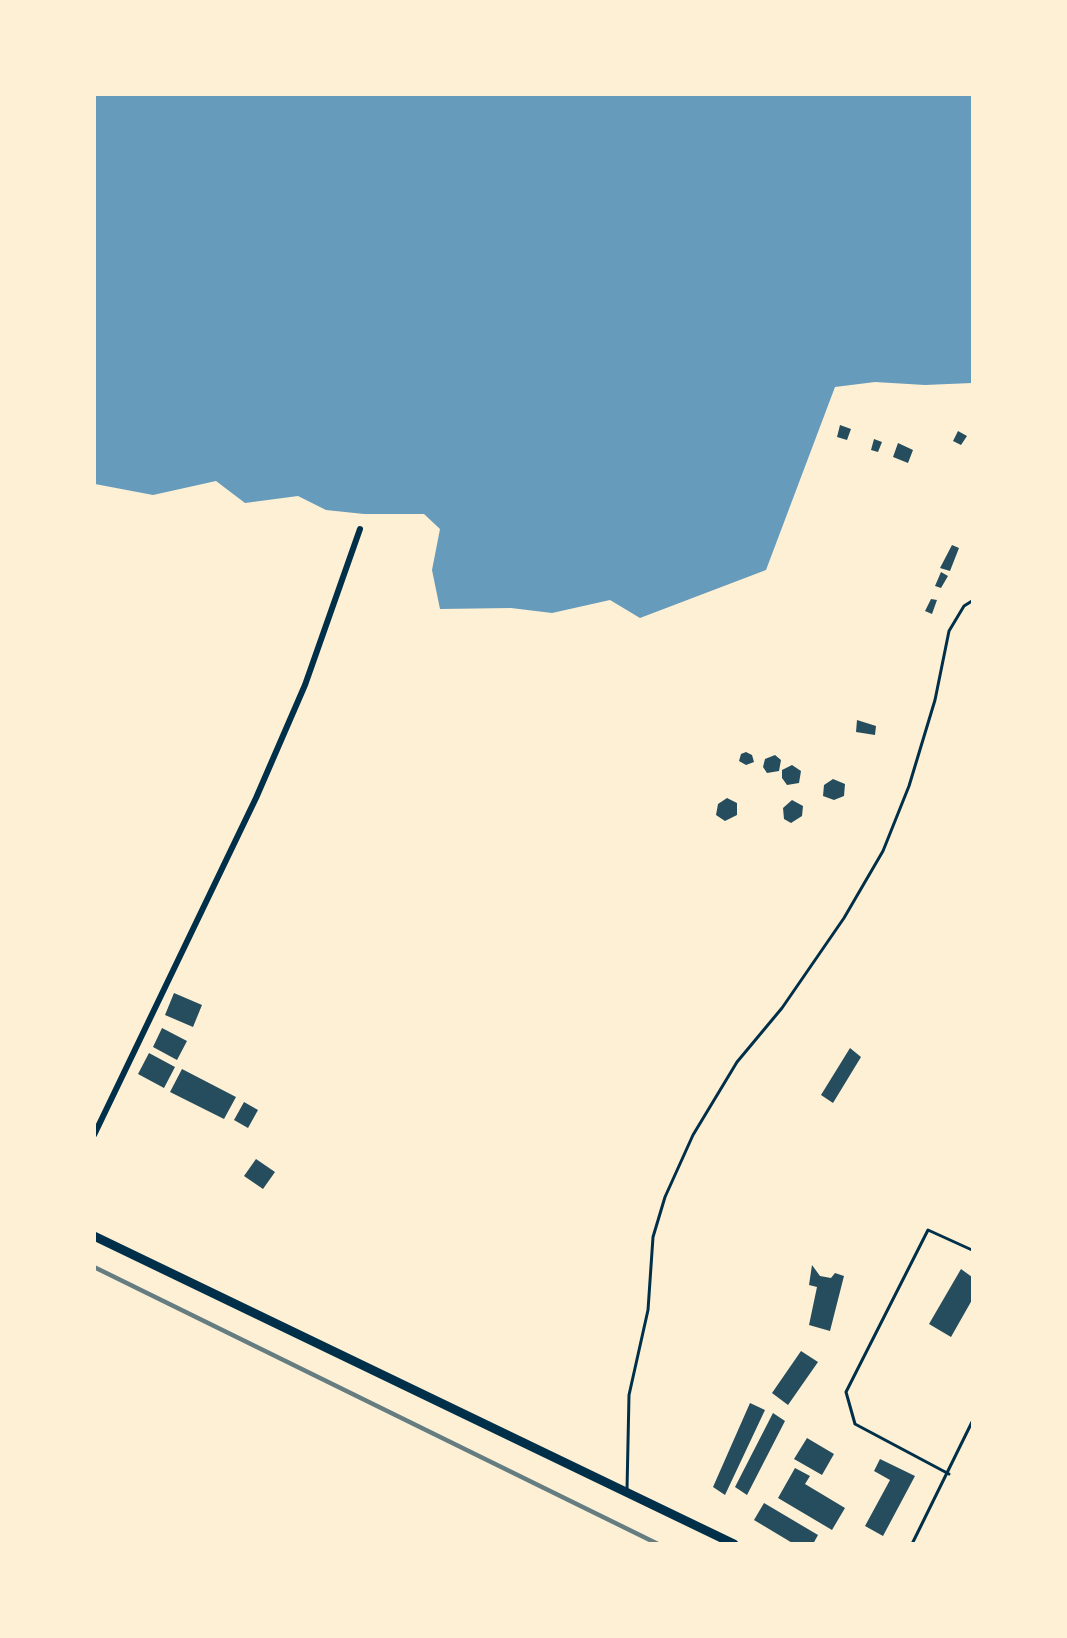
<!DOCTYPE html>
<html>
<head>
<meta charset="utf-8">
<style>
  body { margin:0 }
  #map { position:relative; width:1067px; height:1638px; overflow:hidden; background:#fdf0d5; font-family:"Titillium Web",sans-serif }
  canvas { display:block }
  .frame { position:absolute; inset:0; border:96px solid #fdf0d5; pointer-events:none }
</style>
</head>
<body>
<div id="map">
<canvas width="1067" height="1638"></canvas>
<div class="frame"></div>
</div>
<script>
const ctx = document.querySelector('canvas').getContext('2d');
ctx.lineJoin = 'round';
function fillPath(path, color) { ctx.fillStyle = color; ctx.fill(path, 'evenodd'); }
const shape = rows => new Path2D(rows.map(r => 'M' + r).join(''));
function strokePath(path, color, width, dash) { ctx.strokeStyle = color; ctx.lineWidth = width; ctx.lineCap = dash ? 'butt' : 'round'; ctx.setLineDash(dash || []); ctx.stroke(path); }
fillPath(shape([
  [94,95,972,95,972,383,925,385,875,382,835,387,766,570,640,618,610,600,552,613,511,608,440,609,432,570,440,529,424,514,364,514,326,510,298,496,245,503,216,481,153,495,95,484]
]), '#669bbc');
fillPath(shape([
  [840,425,851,429,847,440,837,437],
  [958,431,967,436,961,445,953,441],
  [874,439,882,442,878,452,871,450],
  [898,443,913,450,908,463,893,457],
  [952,545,959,548,950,571,940,568],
  [941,572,948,576,941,588,935,586],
  [931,599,937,600,932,614,925,611],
  [857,720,876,726,875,735,856,732],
  [746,752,752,755,754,762,746,765,739,761,741,754],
  [775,755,781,760,779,771,767,773,763,767,765,759],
  [792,765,801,771,799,783,787,785,782,778,782,770],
  [833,779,845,784,844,796,834,800,823,796,824,785],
  [727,798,737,803,737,815,725,821,716,815,718,804],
  [792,800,803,806,802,816,791,823,784,819,783,808],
  [174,993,202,1005,193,1027,165,1015],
  [162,1028,187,1041,177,1060,153,1047],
  [850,1048,861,1057,833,1103,821,1095],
  [149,1053,175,1067,164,1088,138,1074],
  [182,1069,236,1097,224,1119,170,1092],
  [244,1102,258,1110,248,1128,234,1120],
  [256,1159,275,1172,263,1189,244,1176],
  [812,1265,820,1276,831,1278,835,1273,844,1276,830,1331,809,1325,817,1287,809,1285],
  [961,1269,972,1277,972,1300,951,1337,929,1324],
  [801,1351,818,1362,788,1405,772,1393],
  [750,1403,765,1410,725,1495,713,1487],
  [773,1413,785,1421,747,1495,735,1487],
  [807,1438,834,1454,822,1475,794,1459],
  [880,1459,915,1476,883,1536,865,1526,890,1480,874,1471],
  [795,1468,810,1476,805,1484,845,1508,832,1530,778,1498],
  [764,1503,818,1535,813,1544,794,1544,754,1520]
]), '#264d5e');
strokePath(shape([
  [949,1474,855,1424,846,1392,928,1230,972,1250],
  [627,1490,629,1395,648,1310,653,1237,665,1197,693,1135,737,1062,782,1008,844,918,883,851,909,786,935,700,949,631,964,606,972,601],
  [912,1544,972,1422]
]), '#003049', 3);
strokePath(shape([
  [94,1135,256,798,305,685,360,529]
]), '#003049', 6);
strokePath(shape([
  [94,1236,734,1544]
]), '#003049', 9);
strokePath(shape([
  [94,1267,658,1544]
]), '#657d81', 4.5);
</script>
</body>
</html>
